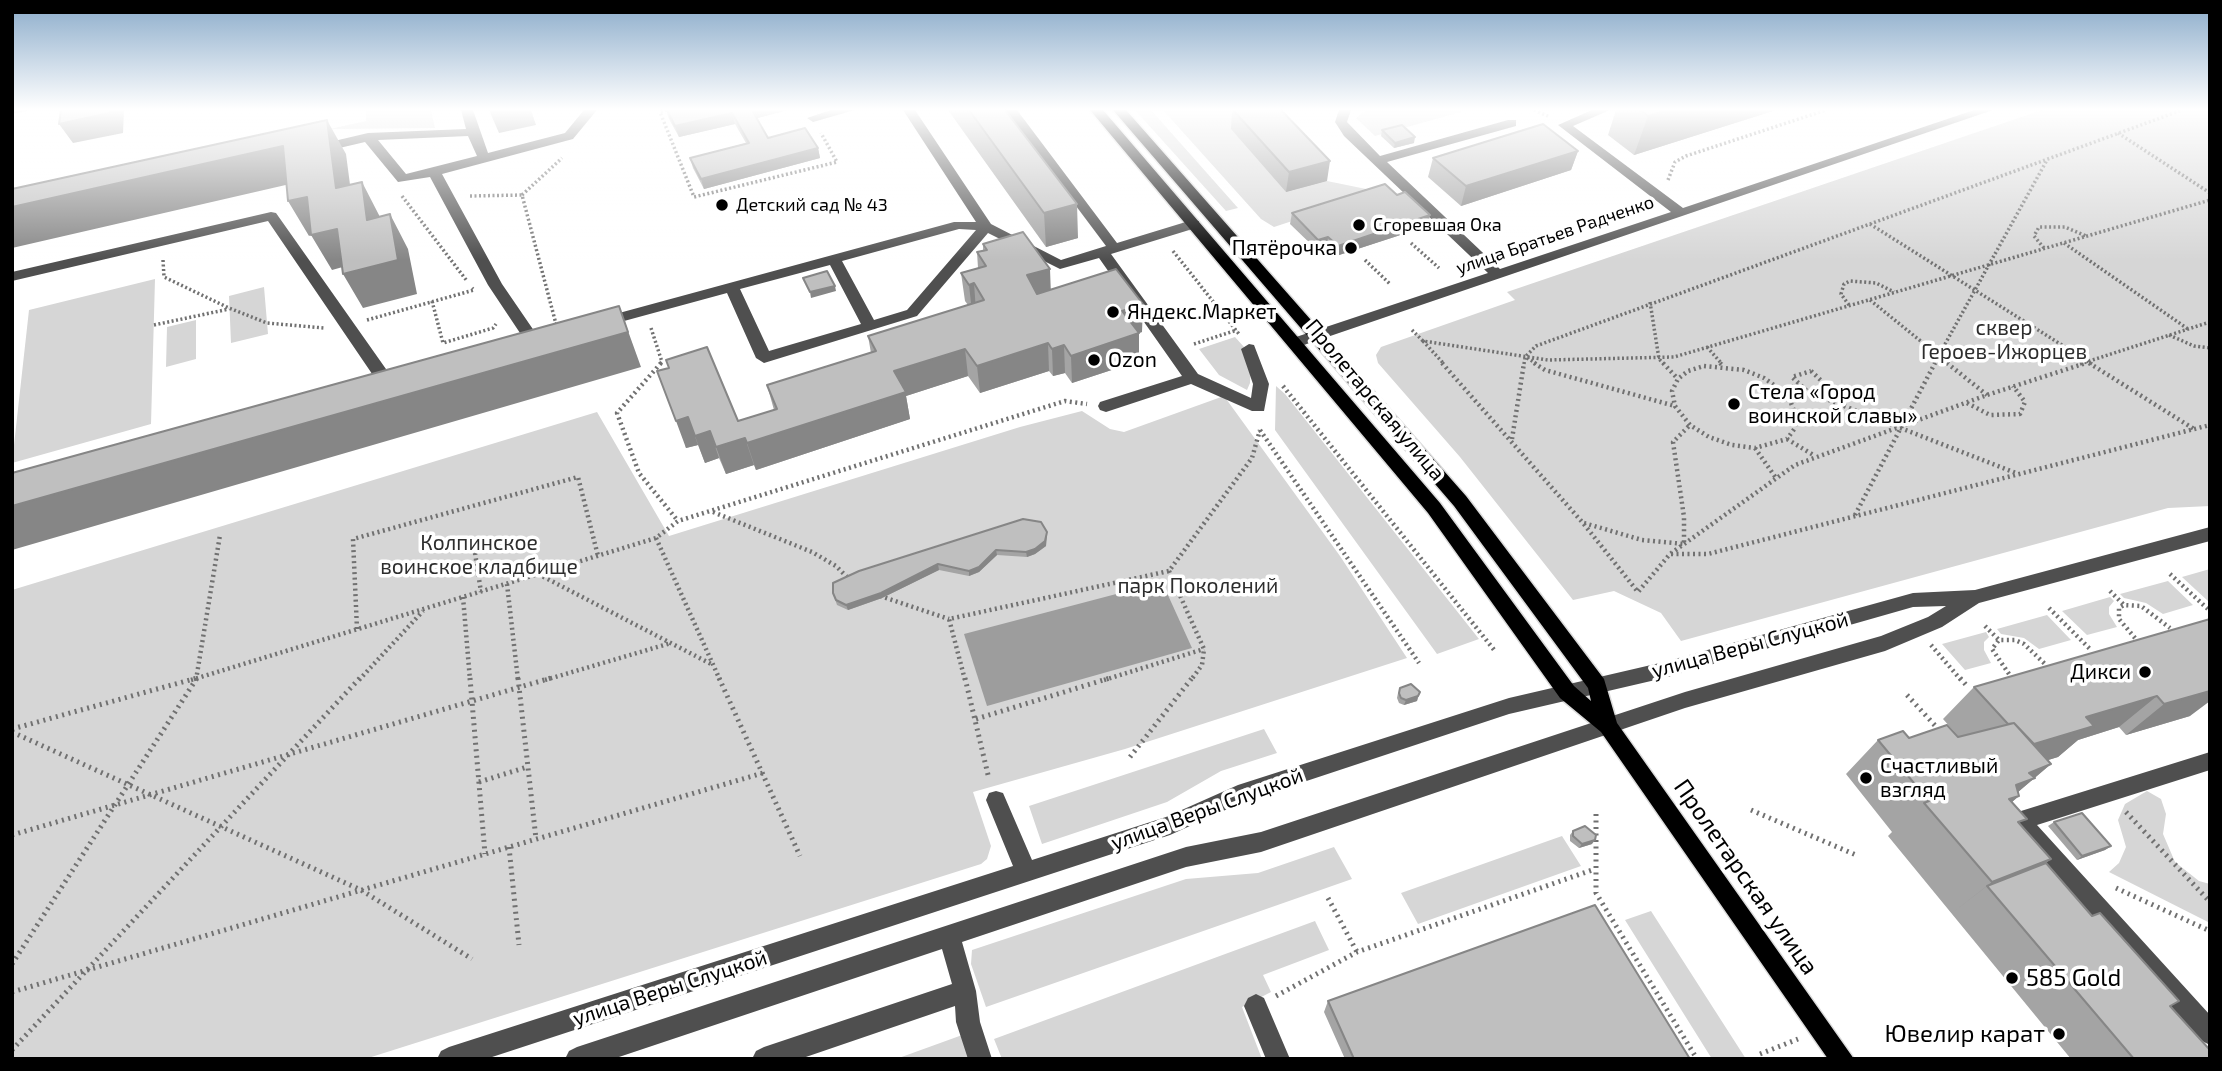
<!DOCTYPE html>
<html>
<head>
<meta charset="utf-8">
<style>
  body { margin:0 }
  #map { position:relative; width:2222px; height:1071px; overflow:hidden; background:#fff; font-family:"Exo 2",sans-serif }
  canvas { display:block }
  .frame { position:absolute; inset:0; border:14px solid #000; pointer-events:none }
</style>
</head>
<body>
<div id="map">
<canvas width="2222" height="1071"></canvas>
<div class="frame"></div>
</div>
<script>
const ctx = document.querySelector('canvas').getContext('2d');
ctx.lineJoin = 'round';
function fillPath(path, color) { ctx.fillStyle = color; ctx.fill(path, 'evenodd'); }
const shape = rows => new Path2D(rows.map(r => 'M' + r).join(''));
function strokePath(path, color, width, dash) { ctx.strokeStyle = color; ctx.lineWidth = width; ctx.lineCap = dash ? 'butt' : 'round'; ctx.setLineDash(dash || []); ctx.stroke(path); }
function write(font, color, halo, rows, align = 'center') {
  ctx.font = font + ' "Exo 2",sans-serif'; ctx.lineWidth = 7; ctx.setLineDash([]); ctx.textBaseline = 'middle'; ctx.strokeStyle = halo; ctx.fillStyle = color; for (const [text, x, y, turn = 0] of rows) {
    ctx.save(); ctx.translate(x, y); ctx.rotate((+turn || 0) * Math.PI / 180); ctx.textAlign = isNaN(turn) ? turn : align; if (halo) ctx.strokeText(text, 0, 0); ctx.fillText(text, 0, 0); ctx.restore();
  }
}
fillPath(shape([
  [366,110,431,110,435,128,330,129,366,121],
  [1135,110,1151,110,1238,208,1226,211],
  [1163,110,1270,110,1286,192,1327,181,1371,190,1374,194,1274,227,1261,219],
  [1366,110,1468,110,1375,136,1356,118],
  [2042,110,2210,110,2210,506,2168,508,1681,641,1661,613,1614,591,1573,600,1460,457,1378,363,1376,355,1381,347,1515,300,1507,292],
  [155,279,151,424,12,463,29,310],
  [264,287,268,334,231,343,229,296],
  [196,320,196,359,166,367,167,327],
  [1235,337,1244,347,1251,365,1250,383,1247,390,1219,375,1199,349],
  [1276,386,1285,394,1479,639,1437,654,1275,430],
  [1224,396,1340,556,1407,658,1125,749,973,792,991,846,987,859,981,864,365,1059,12,1059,12,590,597,412,669,536,1020,427,1082,411,1110,429,1124,432],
  [2210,569,2210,600,2208,601,2182,577],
  [2168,581,2193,605,2163,614,2146,603,2124,598,2120,594],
  [2110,597,2114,601,2109,607,2109,614,2117,627,2087,635,2062,611],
  [2047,615,2071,640,2039,649,2024,638,2001,634,1997,629],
  [1986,632,1989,637,1984,642,1984,650,1991,663,1965,670,1942,644],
  [1264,729,1277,753,1221,771,1167,802,1042,844,1029,806],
  [2147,791,2161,799,2166,814,2163,834,2175,862,2199,881,2210,884,2210,923,2109,872,2119,863,2126,847,2118,820,2125,804],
  [1562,836,1581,866,1418,924,1401,893],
  [1334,847,1352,879,986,1007,971,964,972,950,1186,879,1258,873],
  [1651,911,1746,1059,1712,1059,1625,920],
  [1315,921,1329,950,1263,975,1271,992,1242,1007,1262,1059,1002,1059,994,1039],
  [965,1034,971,1059,896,1059]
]), '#d6d6d6');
fillPath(shape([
  [1162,582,1192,648,987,706,964,634]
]), '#9d9d9d');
const major = shape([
  [1090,110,1103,110,1440,503,1574,686,1591,701,1588,688,1454,506,1113,110,1126,110,1466,496,1604,679,1617,723,1854,1059,1828,1059,1601,732,1560,698,1428,513,1090,110]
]);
strokePath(major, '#dbdbdb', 3);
strokePath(shape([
  [667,110,660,112,694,197,837,162,821,133],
  [1534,110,1548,116],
  [2118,133,2210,193],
  [1668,180,1675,162,1686,156,1826,110],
  [522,195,562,158],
  [402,196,467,281],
  [470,196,522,195,556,324,553,324],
  [1870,224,2092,364],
  [1411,243,1439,268],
  [2064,243,2188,329],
  [2044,248,2034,236,2039,227,2065,227,2086,236],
  [1173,251,1239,334],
  [163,260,164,277,229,308,267,323,324,328],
  [1365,260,1390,284],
  [1870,300,1949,364],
  [432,301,443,343,493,328,496,324],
  [1650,302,1659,359,1664,364],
  [1849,305,1841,294,1844,284,1850,281,1876,283,1894,292],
  [367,320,474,290,472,288],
  [154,325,229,309],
  [651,328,662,362,660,364],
  [1412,330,1423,341,1548,360,1674,357,2210,200],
  [2169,335,2194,346,2210,348],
  [1423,341,1444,364],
  [1194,344,1237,330],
  [1707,347,1722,364],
  [1527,358,1537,364],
  [1524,364,1525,357,1536,346,2182,110],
  [1934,364,2047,160],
  [2080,364,2210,322]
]), '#717171', 3.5, [2, 2.5]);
strokePath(shape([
  [661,363,617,413,639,473,678,521],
  [1442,363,1583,523,1638,592,1670,554,1795,465,1987,395,2086,363],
  [1534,363,1545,370,1675,406],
  [1663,363,1678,379],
  [1720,363,1722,365],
  [1947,363,1987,395],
  [2089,363,2194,429],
  [1704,366,1744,370,1764,378,1781,390,1791,403,1796,416,1795,428,1787,439,1755,448,1732,445,1709,437,1690,425,1675,406,1672,391,1678,379,1688,371,1704,366],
  [1811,371,1827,386,1808,392,1792,377,1811,371],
  [1283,386,1495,651],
  [1781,390,1799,385],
  [1808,392,2016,473],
  [1967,403,1990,415,2020,414,2025,402,2013,386],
  [1260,430,1419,663],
  [1512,439,1524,363],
  [1787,439,1815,456],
  [1755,448,1776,478],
  [713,512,812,552,836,566,849,579],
  [1855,515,1935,363],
  [1584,523,1642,540,1684,544,1684,517,1673,442,1690,425],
  [656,538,720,680],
  [475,553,481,592],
  [1671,554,1708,554,2210,425],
  [1169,571,1204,649,1202,665,1191,680],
  [538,574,713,665],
  [2170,574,2210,611],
  [507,584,518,680],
  [2110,591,2124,605],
  [880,596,949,619],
  [463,597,470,680],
  [2049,608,2091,650],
  [1985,626,1999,640],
  [357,629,353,539,578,477,598,556],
  [2135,638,2119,619,2119,608,2124,605,2141,606,2170,628],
  [1931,645,1961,680],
  [2009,674,1992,649,1999,640,2015,640,2024,644,2045,664],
  [191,680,656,538,678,521,1065,401,1087,404],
  [196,680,220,535],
  [359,680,423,611],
  [545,680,671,643],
  [965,680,949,619,1169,571,1252,458,1260,430],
  [1104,680,1204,649]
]), '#717171', 4.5, [2, 3.5]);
strokePath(shape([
  [470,678,485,854],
  [518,678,536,839],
  [719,678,800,856],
  [965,678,989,779],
  [1960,678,1967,686],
  [1907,695,1941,732],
  [976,719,1110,678],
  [12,729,197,678],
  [12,732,361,890,472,959],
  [1130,757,1192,678],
  [479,782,527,767],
  [1751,810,1856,855],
  [2126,812,2210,902],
  [1596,814,1596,893,1697,1059],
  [12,835,551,678],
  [509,847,519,945],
  [2116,888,2210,931],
  [1328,898,1357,952],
  [12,964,197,678],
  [12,992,763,773],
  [1276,996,1357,952,1595,869],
  [12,1050,360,678],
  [1760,1054,1798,1039]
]), '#717171', 5, [2, 4.5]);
fillPath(shape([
  [461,110,473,110,488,153,565,133,584,110,597,110,573,139,442,174,502,284,541,341,538,345,528,345,488,285,430,177,398,182,365,142,318,153,312,149,313,146,368,133,466,129,461,110],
  [468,136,477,156,406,174,378,140,468,136],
  [831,110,855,110,813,122,807,118,831,110],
  [903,110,915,110,991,224,1061,260,1106,246,1004,110,1017,110,1117,243,1189,221,1199,221,1199,227,1111,254,1198,374,1251,398,1253,384,1241,349,1249,344,1254,345,1269,384,1264,411,1252,411,1191,384,1106,412,1100,410,1098,406,1100,402,1182,376,1099,258,1060,269,988,233,917,316,764,363,756,358,727,293,602,327,597,325,595,322,597,319,954,222,976,222,903,110],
  [959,229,976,230,907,310,874,320,842,261,959,229],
  [830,265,861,324,769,351,740,289,830,265],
  [1339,110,1351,110,1347,122,1380,156,1508,120,1516,120,1516,126,1387,162,1500,269,1671,212,1558,125,1592,110,1610,110,1573,126,1683,208,1974,110,1993,110,1295,348,1290,347,1287,343,1290,339,1488,273,1344,136,1335,122,1339,110],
  [271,212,276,213,393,379,395,383,393,387,381,387,268,221,12,281,12,272,271,212],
  [2210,527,2210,541,1979,603,1942,627,1885,651,1685,708,1261,852,1186,867,962,942,976,991,980,1022,992,1059,968,1059,956,1022,955,1006,800,1059,752,1059,756,1051,764,1047,952,984,942,949,613,1059,565,1059,569,1051,577,1047,1186,847,1261,832,1685,692,1881,636,1928,617,1946,606,1913,607,1664,678,1509,714,1243,802,1170,835,486,1059,437,1059,441,1051,449,1047,1013,866,986,800,989,793,996,791,1003,793,1032,860,1166,817,1238,785,1509,698,1664,662,1913,593,1975,590,2210,527],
  [2210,752,2210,770,2037,825,2210,1015,2210,1045,2202,1041,2041,863,2011,821,2014,814,2021,811,2210,752],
  [1256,994,1264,998,1290,1059,1266,1059,1244,1006,1248,998,1256,994]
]), '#4f4f4f');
fillPath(major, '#000');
fillPath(shape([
  [666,110,788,110,757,118,768,138,818,148,820,158,704,189,693,168,690,158,746,143,735,124,679,137,669,119],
  [948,110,1005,110,1078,238,1046,247],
  [1232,110,1327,181,1286,192,1231,129],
  [1616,110,1776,110,1634,155,1608,135],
  [1382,130,1414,143,1394,148,1381,136],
  [1578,151,1571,170,1461,206,1428,177,1433,158],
  [1292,213,1428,226,1336,256,1327,247,1317,250,1290,224],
  [983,244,1051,289,1142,332,1139,333,1139,361,1072,383,1065,373,1053,376,1049,371,980,393,968,376,906,396,910,419,756,470,754,465,726,474,719,458,705,463,698,445,686,448,669,368,738,421,774,410,767,385,871,353,868,336,968,305,965,301,961,273,978,268,977,252,983,251],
  [1047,532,1046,546,1035,554,1027,557,997,555,979,572,969,576,939,570,882,598,848,610,837,605,833,593],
  [2210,619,2190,716,2126,735,2119,727,2078,740,2058,757,2048,760,2051,764,2018,792,2019,796,2012,802,2020,825,2051,859,2046,863,2171,1006,2210,1059,2071,1059,1888,836,1892,832,1846,774,1878,740,1959,737,1943,719,1974,687],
  [1420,692,1417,701,1404,705,1399,703,1397,698,1398,693],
  [2054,822,2111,846,2105,850,2077,860,2048,826],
  [1573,831,1592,844,1579,848,1570,841,1570,835],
  [1328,1001,1690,1059,1345,1059,1324,1012]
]), '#a4a4a4');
fillPath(shape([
  [12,110,31,110,12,114],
  [110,110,124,110,123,133,73,143,59,124],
  [489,110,531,110,536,125,499,133],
  [752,110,788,110,754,119],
  [1667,110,1776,110,1634,155,1648,116],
  [732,113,735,124,679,137,675,126],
  [327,120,346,154,355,223,336,188],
  [1415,137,1414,143,1394,148,1395,143],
  [283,146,303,181,12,248,12,207],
  [818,148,820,158,704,189,701,179],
  [1578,151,1571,170,1461,206,1466,186],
  [1330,161,1327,181,1286,192,1289,172],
  [362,182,380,217,367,220],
  [307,197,337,229,357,263,332,270,311,235,309,236,288,201],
  [1077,204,1078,238,1046,247,1044,213],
  [390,214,408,249,417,294,363,308,343,274],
  [1430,215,1428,226,1336,256,1338,246],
  [1328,237,1327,247,1317,250,1318,240],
  [1050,269,1051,296,1029,303,1027,275],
  [974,283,976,311,972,312,969,285],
  [835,286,836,291,811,298,810,292],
  [1143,304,1142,332,1122,338,1122,311],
  [619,306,641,367,12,550,12,506],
  [1139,333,1139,361,1072,383,1071,356],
  [1048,343,1049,371,980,393,977,366],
  [1064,345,1065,373,1053,376,1052,349],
  [965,349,968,376,906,396,910,419,756,470,747,443,894,371],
  [688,417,698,445,686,448,676,421],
  [710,431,719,458,705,463,695,436],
  [745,438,754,465,726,474,716,447],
  [1047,532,1046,546,1035,554,1027,557,1026,552],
  [996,550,997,555,979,572,969,576,969,571],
  [938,564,939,570,882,598,848,610,846,605],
  [2210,685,2210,701,2190,716,2126,735,2164,704],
  [1418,696,1417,701,1404,705,1406,700],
  [2157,696,2119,727,2078,740,2058,757,1993,777,2027,746,2086,717],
  [2051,764,2011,798,2019,796,1980,829,1977,818,2029,773],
  [1595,840,1592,844,1579,848,1582,844],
  [2111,846,2105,850,2077,860,2082,856],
  [2051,859,2009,891,1987,886,1952,913,1992,882]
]), '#868686');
const building = shape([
  [61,110,110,110,109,113,59,124,61,110],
  [667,110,752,110,768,138,805,128,818,148,701,179,690,158,749,143,732,113,675,126,667,110],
  [969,110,1005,110,1077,204,1044,213,969,110],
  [1233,110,1281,110,1330,161,1289,172,1233,110],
  [1640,110,1667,110,1648,116,1640,110],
  [327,120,336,188,362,182,367,220,390,214,398,260,343,274,337,229,311,235,307,197,288,201,283,146,12,207,12,189,327,120],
  [1543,124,1578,151,1466,186,1433,158,1543,124],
  [1402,125,1415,137,1395,143,1382,130,1402,125],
  [1385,184,1397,195,1405,192,1430,215,1338,246,1328,237,1318,240,1292,213,1385,184],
  [1023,232,1050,269,1027,275,1037,294,1116,269,1143,304,1122,311,1139,333,1071,356,1064,345,1052,349,1048,343,977,366,965,349,894,371,906,392,747,443,745,438,716,447,710,431,695,436,688,417,676,421,657,371,669,368,666,360,707,347,738,421,777,409,767,385,876,351,868,336,984,300,974,283,969,285,961,273,986,266,977,252,987,250,983,244,1023,232],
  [827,271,835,286,810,292,803,278,827,271],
  [619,306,628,332,12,506,12,473,619,306],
  [1023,519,1041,522,1047,532,1045,541,1035,549,1026,552,996,550,979,567,969,571,938,564,881,593,846,605,836,600,833,593,833,583,859,571,1023,519],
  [2210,619,2210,691,2164,704,2157,696,2086,717,2094,726,2034,744,2014,723,2008,724,1974,687,2210,619],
  [1411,684,1420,692,1418,696,1406,700,1401,698,1399,693,1400,688,1411,684],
  [2014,723,2051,764,2029,773,2035,778,2016,785,2019,796,2009,799,2027,819,2018,822,2051,859,1992,882,1924,803,1929,801,1878,740,1903,731,1909,738,1947,725,1958,737,2014,723],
  [2082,813,2111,846,2082,856,2054,822,2082,813],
  [1585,826,1596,835,1595,840,1582,844,1573,836,1573,831,1585,826],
  [2046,863,2092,916,2100,913,2179,1001,2170,1006,2210,1050,2210,1059,2134,1059,1987,886,2046,863],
  [1595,905,1690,1059,1354,1059,1328,1001,1595,905]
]);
fillPath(building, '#bfbfbf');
strokePath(building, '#868686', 2);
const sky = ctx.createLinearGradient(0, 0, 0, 260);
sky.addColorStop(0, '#8aabca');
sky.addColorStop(0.42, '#fff');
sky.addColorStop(1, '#ffffff00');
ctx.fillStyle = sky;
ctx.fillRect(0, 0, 2222, 260);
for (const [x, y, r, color] of [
  [722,205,7,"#000"],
  [1359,225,7,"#000"],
  [1351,248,7,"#000"],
  [1113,312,7,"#000"],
  [1094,360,7,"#000"],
  [1734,404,7,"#000"],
  [2145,672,7,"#000"],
  [1866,778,7,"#000"],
  [2012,978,7,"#000"],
  [2059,1034,7,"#000"]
]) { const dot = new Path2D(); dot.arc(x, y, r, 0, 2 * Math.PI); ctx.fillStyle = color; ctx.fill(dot); strokePath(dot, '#fff', 2.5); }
write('18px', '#000', '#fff', [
  ["Детский сад № 43",736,205],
  ["Сгоревшая Ока",1373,225]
], 'left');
write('18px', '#000', '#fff', [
  ["улица Братьев Радченко",1555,235,-19]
]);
write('21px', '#000', '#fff', [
  ["Пятёрочка",1337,248,"right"],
  ["Яндекс.Маркет",1127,312],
  ["Ozon",1108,360],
  ["Стела «Город",1748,392],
  ["воинской славы»",1748,416],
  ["Дикси",2131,672,"right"],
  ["Счастливый",1880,766],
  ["взгляд",1880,790]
], 'left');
write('21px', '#2d2d2d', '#fff', [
  ["сквер",2004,328],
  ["Героев-Ижорцев",2004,352],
  ["Колпинское",479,543],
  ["воинское кладбище",479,567],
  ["парк Поколений",1198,586]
]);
write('21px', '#000', '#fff', [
  ["Пролетарская улица",1375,400,50],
  ["улица Веры Слуцкой",1750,645,-15],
  ["улица Веры Слуцкой",1207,809,-20],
  ["улица Веры Слуцкой",670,988,-18]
]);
write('24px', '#000', '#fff', [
  ["Пролетарская улица",1746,877,55]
]);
write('24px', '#000', '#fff', [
  ["585 Gold",2026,978],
  ["Ювелир карат",2045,1034,"right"]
], 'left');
</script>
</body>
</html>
